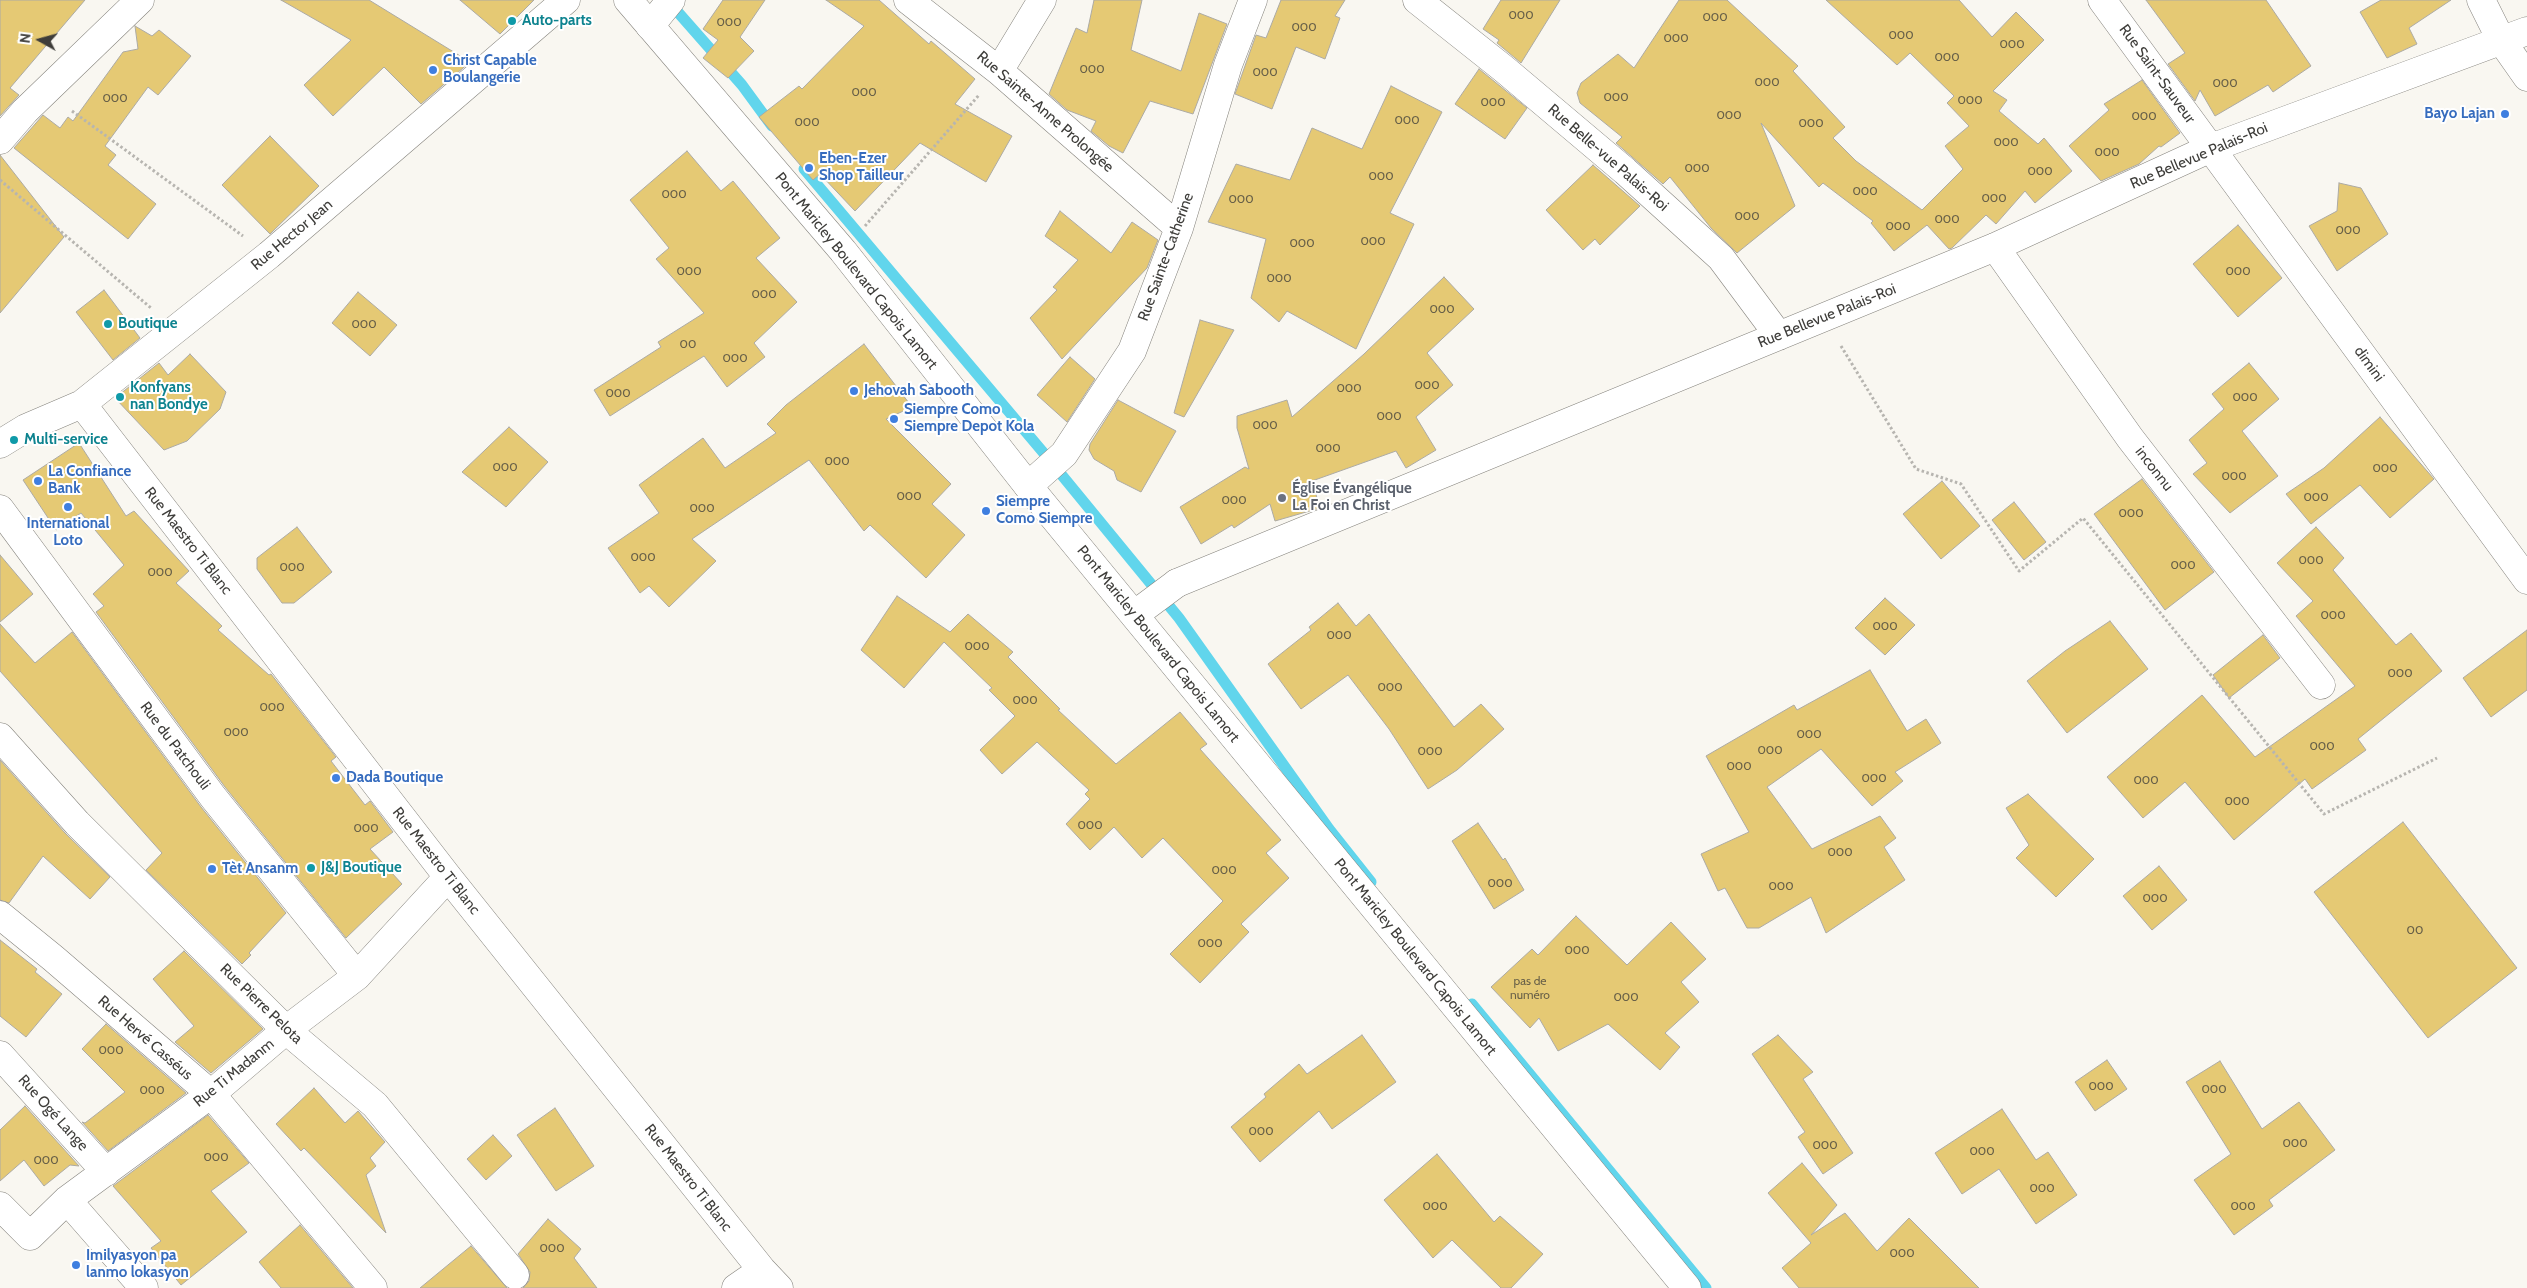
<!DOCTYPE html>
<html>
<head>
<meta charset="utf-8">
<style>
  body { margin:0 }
  #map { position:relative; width:2527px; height:1288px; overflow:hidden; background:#f9f7f1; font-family:Cabin,sans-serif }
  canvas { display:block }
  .north { position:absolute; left:15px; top:15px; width:50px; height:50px; -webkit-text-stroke:4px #fff; paint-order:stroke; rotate:277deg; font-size:14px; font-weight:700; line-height:20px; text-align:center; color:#3e3d3a }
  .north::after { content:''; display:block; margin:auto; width:18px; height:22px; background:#3e3d3a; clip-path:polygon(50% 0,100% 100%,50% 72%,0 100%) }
</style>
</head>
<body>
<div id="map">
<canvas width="2527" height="1288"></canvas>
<div class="north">N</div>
</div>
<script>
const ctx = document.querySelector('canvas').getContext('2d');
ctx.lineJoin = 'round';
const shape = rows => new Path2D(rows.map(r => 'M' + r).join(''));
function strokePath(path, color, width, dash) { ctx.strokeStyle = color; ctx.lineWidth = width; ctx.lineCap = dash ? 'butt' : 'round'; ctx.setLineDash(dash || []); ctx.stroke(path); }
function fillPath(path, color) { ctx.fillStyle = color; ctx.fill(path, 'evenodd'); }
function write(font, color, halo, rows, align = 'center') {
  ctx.font = font + ' Cabin,sans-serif'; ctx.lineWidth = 4; ctx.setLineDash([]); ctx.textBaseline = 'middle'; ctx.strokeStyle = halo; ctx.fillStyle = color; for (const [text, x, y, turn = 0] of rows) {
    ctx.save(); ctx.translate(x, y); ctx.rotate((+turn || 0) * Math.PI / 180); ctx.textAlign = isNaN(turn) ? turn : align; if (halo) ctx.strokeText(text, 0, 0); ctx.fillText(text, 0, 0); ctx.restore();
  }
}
strokePath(shape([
  [669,2,742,85,772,126],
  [804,169,1042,451,1179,618,1329,829,1371,882],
  [1472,1004,1706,1288]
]), '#61d5ec', 11);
const building = shape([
  [0,0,85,0,10,88,19,95,0,116,0,0],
  [281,0,369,0,470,62,421,104,384,67,333,116,304,85,351,40,281,0],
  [460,0,534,0,500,34,460,0],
  [723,0,765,0,740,37,754,51,728,78,703,58,718,40,703,29,723,0],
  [826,0,879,0,929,44,931,41,975,79,955,104,1012,136,986,182,920,143,855,211,820,174,813,180,759,117,799,86,802,89,864,26,826,0],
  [1094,0,1142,0,1131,50,1181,71,1199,13,1227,24,1193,114,1150,101,1123,153,1109,146,1091,131,1096,121,1067,110,1049,94,1076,28,1087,33,1094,0],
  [1281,0,1345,0,1335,16,1340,18,1325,59,1296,47,1272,109,1235,94,1256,35,1266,38,1281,0],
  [1501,0,1560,0,1521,63,1497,43,1499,40,1483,29,1501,0],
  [1679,0,1727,0,1798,66,1793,71,1845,127,1833,138,1856,161,1922,210,1963,169,1945,146,1969,126,1947,103,1954,96,1910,53,1897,65,1826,0,1959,0,1992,37,2016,12,2044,40,1993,91,2007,100,1999,111,2038,144,2044,138,2072,171,2035,203,2025,191,1996,224,1986,215,1952,248,1949,249,1927,225,1894,251,1871,223,1873,221,1823,183,1819,187,1761,123,1795,206,1737,253,1711,228,1670,177,1663,184,1616,143,1622,137,1580,103,1577,93,1581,83,1618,54,1634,68,1679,0],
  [2146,0,2266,0,2311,66,2273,92,2268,85,2215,116,2200,90,2195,101,2168,64,2185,53,2146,0],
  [2381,0,2451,0,2409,28,2417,44,2387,58,2360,12,2381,0],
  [135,26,152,36,159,30,191,56,158,95,148,87,105,146,116,155,108,165,156,204,128,239,14,148,43,115,60,128,68,117,73,121,123,52,138,49,135,26],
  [1479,69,1527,108,1505,139,1455,104,1479,69],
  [2142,80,2180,133,2161,147,2159,146,2139,164,2101,181,2069,146,2109,110,2104,104,2142,80],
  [1391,86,1442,112,1390,213,1414,224,1356,349,1287,311,1279,322,1251,298,1266,239,1208,222,1236,164,1290,180,1312,128,1362,149,1391,86],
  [270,136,319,186,270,234,222,185,270,136],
  [687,151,721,191,733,181,780,238,756,258,797,302,754,343,765,357,727,387,704,356,610,416,594,390,661,347,658,342,704,313,656,259,669,248,630,200,687,151],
  [0,155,64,237,0,313,0,155],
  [1593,165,1640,206,1600,245,1595,239,1583,250,1546,210,1593,165],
  [2339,183,2361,188,2388,234,2337,271,2309,226,2337,211,2339,183],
  [1060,211,1111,253,1132,222,1158,240,1147,268,1062,359,1030,318,1057,290,1053,287,1078,260,1045,236,1060,211],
  [2238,225,2282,278,2238,317,2193,264,2238,225],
  [1444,277,1474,309,1427,353,1453,385,1416,417,1436,450,1406,468,1396,451,1312,481,1320,508,1275,521,1270,504,1234,528,1232,525,1201,544,1180,507,1245,467,1249,469,1237,428,1237,416,1287,400,1292,417,1364,354,1444,277],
  [104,290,140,338,113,360,76,312,104,290],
  [358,292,397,325,370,356,332,323,358,292],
  [1200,320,1234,330,1184,417,1174,413,1200,320],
  [864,344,912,407,886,419,951,484,932,504,965,535,926,578,870,525,864,531,809,460,692,539,716,561,669,607,649,586,640,593,608,548,659,513,639,485,703,438,725,468,776,433,767,424,786,405,864,344],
  [190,354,226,392,220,409,187,441,164,450,115,398,159,363,168,375,190,354],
  [1070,357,1095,379,1067,422,1037,395,1070,357],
  [2249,363,2279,399,2242,431,2278,476,2230,513,2193,474,2207,463,2189,440,2224,409,2212,394,2249,363],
  [1118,400,1176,431,1141,492,1117,480,1114,471,1094,459,1089,450,1090,444,1118,400],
  [2380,417,2434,479,2390,518,2360,485,2311,524,2286,494,2324,468,2380,417],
  [509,427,548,462,506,507,462,472,509,427],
  [79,443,126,516,134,511,189,571,176,583,222,626,218,630,269,675,271,674,336,757,331,761,365,805,370,801,393,832,370,849,402,884,346,938,225,787,96,612,104,606,93,594,124,565,81,513,56,530,23,480,79,443],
  [2142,479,2214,572,2165,610,2094,514,2142,479],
  [1942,481,1980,526,1941,559,1903,514,1942,481],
  [2014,502,2046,542,2024,560,1992,520,2014,502],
  [297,527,332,572,294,603,282,603,257,569,257,558,297,527],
  [2316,527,2344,558,2333,570,2396,645,2411,633,2442,671,2358,739,2366,750,2312,789,2305,779,2234,840,2185,782,2143,818,2107,777,2202,695,2255,757,2355,686,2296,616,2313,601,2277,563,2316,527],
  [0,555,33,594,0,622,0,555],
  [897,596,950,632,968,614,1013,652,1008,657,1060,709,1058,710,1116,764,1180,712,1207,744,1200,749,1281,840,1266,853,1289,878,1241,924,1249,932,1200,983,1170,954,1223,901,1163,838,1142,858,1114,827,1090,850,1066,824,1090,799,1085,794,1089,790,1037,742,1002,774,980,750,1015,716,989,690,992,688,944,642,904,688,861,650,897,596],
  [1885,598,1915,625,1885,655,1855,628,1885,598],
  [1338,603,1356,626,1369,614,1454,727,1481,704,1504,729,1457,770,1428,789,1389,729,1348,675,1301,709,1268,664,1311,630,1309,627,1338,603],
  [2110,621,2148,669,2067,733,2027,681,2065,651,2110,621],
  [0,624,35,663,72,632,201,807,286,913,249,953,251,955,242,964,146,870,162,853,0,671,0,624],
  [2527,630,2527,690,2491,717,2463,678,2527,630],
  [2263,635,2280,658,2229,698,2213,675,2263,635],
  [1870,670,1907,731,1926,719,1941,743,1895,772,1903,781,1872,806,1821,749,1767,787,1812,849,1880,816,1896,838,1884,847,1905,880,1826,933,1811,897,1759,928,1747,928,1725,888,1718,891,1701,854,1749,832,1706,756,1794,705,1797,710,1870,670],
  [0,760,65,833,110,877,90,899,43,856,9,903,0,900,0,760],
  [2028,794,2094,859,2056,897,2016,858,2029,845,2006,808,2028,794],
  [2403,822,2517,968,2428,1038,2314,892,2403,822],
  [1478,823,1503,860,1505,858,1524,890,1494,909,1452,841,1478,823],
  [2159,866,2187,900,2152,930,2123,896,2159,866],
  [1576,916,1627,965,1671,922,1706,959,1681,982,1699,1002,1665,1033,1680,1047,1660,1070,1608,1024,1558,1051,1539,1018,1530,1028,1491,987,1532,949,1538,955,1576,916],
  [0,940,37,969,35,972,62,994,26,1037,0,1016,0,940],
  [184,951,263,1029,211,1073,175,1042,194,1026,153,979,184,951],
  [106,1024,186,1093,108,1151,82,1122,85,1123,125,1092,82,1049,106,1024],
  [1362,1035,1396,1082,1332,1129,1319,1111,1260,1162,1231,1127,1266,1097,1264,1094,1299,1064,1307,1074,1362,1035],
  [1778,1035,1813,1072,1803,1079,1853,1153,1823,1174,1798,1137,1805,1132,1752,1054,1778,1035],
  [2107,1060,2127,1089,2095,1111,2075,1082,2107,1060],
  [2220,1061,2262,1129,2299,1102,2335,1150,2269,1200,2273,1206,2234,1235,2194,1180,2231,1154,2186,1082,2220,1061],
  [314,1088,345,1123,358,1111,385,1142,370,1158,376,1166,366,1175,386,1233,304,1148,301,1151,276,1124,314,1088],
  [25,1106,79,1166,70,1165,44,1186,24,1160,0,1181,0,1130,25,1106],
  [555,1108,594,1166,556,1191,517,1135,555,1108],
  [2002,1109,2036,1160,2048,1152,2077,1195,2036,1224,1999,1169,1962,1194,1935,1153,2002,1109],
  [208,1115,249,1163,211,1191,247,1232,181,1285,151,1248,161,1241,113,1186,208,1115],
  [493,1135,512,1156,486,1180,467,1159,493,1135],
  [1437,1154,1494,1222,1500,1216,1543,1254,1511,1288,1501,1288,1452,1240,1433,1258,1384,1200,1437,1154],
  [1802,1163,1837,1205,1811,1235,1845,1213,1877,1251,1909,1218,1979,1288,1799,1288,1782,1268,1811,1243,1768,1193,1802,1163],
  [548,1219,581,1249,574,1258,597,1288,523,1288,529,1281,530,1272,518,1254,548,1219],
  [300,1225,353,1288,281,1288,259,1262,300,1225],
  [471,1246,507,1288,420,1288,471,1246]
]);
fillPath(building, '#e5c974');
strokePath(building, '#acaaa4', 1);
const street = shape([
  [908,0,999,71,1179,228],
  [1417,0,1504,69,1625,171,1721,258,1779,336],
  [2102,0,2527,580],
  [2481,0,2501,40,2527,77],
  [650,26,671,0],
  [999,71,1042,0],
  [0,140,25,111,140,0],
  [1995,247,2130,438,2321,685],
  [82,404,448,877,762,1270,779,1288],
  [0,444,26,428,82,404,269,255,566,0],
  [1028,486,1064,454,1132,351,1179,228,1228,65,1253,0],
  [0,509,213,797,357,976],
  [1177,583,1995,247,2211,148,2527,31],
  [0,737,77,823,286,1030,375,1105,515,1275],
  [0,915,53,958,211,1094,373,1288],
  [0,1055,106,1172],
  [67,1200,144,1288],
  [0,1206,30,1236,67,1200,211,1094,286,1030,357,976,448,877],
  [736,1288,762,1270]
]);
const secondary = shape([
  [628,0,843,251,1028,486,1687,1288],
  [1134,615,1177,583]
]);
strokePath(street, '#85837d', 29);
strokePath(secondary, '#85837d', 29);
strokePath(shape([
  [72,111,243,236],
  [0,180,151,308],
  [865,226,979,95],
  [1841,346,1916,469,1961,484,2019,571,2083,518,2324,814,2437,758]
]), '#b7b5b0', 3, [2.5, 2.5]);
strokePath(street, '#fff', 28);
strokePath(secondary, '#fff', 28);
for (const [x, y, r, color] of [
  [512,21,5,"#0f9aa8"],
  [433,70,5,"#3f7fe0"],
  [2505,114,5,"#3f7fe0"],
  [809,168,5,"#3f7fe0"],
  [108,324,5,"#0f9aa8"],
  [854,391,5,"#3f7fe0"],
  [120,397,5,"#0f9aa8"],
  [894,419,5,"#3f7fe0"],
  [14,440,5,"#0f9aa8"],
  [38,481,5,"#3f7fe0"],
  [1282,498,5,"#6b7280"],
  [68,507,5,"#3f7fe0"],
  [986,511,5,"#3f7fe0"],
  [336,778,5,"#3f7fe0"],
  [311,868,5,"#0f9aa8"],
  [212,869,5,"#3f7fe0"],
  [76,1265,5,"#3f7fe0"]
]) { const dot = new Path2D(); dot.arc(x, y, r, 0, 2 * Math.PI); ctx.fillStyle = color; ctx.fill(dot); strokePath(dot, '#fff', 2); }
write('12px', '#686048', null, [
  ["000",1521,15],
  ["000",1715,17],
  ["000",729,22],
  ["000",1304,27],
  ["000",1901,35],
  ["000",1676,38],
  ["000",2012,44],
  ["000",1947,57],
  ["000",1092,69],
  ["000",1265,72],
  ["000",1767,82],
  ["000",2225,83],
  ["000",864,92],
  ["000",1616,97],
  ["000",115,98],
  ["000",1970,100],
  ["000",1493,102],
  ["000",1729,115],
  ["000",2144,116],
  ["000",1407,120],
  ["000",807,122],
  ["000",1811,123],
  ["000",2006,142],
  ["000",2107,152],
  ["000",1697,168],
  ["000",2040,171],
  ["000",1381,176],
  ["000",1865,191],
  ["000",674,194],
  ["000",1994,198],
  ["000",1241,199],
  ["000",1747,216],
  ["000",1947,219],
  ["000",1898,226],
  ["000",2348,230],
  ["000",1373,241],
  ["000",1302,243],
  ["000",689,271],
  ["000",2238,271],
  ["000",1279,278],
  ["000",764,294],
  ["000",1442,309],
  ["000",364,324],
  ["00",688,344],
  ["000",735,358],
  ["000",1427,385],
  ["000",1349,388],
  ["000",618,393],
  ["000",2245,397],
  ["000",1389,416],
  ["000",1265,425],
  ["000",1328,448],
  ["000",837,461],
  ["000",505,467],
  ["000",2385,468],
  ["000",2234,476],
  ["000",909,496],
  ["000",2316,497],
  ["000",1234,500],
  ["000",702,508],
  ["000",2131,513],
  ["000",643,557],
  ["000",2311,560],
  ["000",2183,565],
  ["000",292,567],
  ["000",160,572],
  ["000",2333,615],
  ["000",1885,626],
  ["000",1339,635],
  ["000",977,646],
  ["000",2400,673],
  ["000",1390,687],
  ["000",1025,700],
  ["000",272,707],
  ["000",236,732],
  ["000",1809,734],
  ["000",2322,746],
  ["000",1770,750],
  ["000",1430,751],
  ["000",1739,766],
  ["000",1874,778],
  ["000",2146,780],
  ["000",2237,801],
  ["000",1090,825],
  ["000",366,828],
  ["000",1840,852],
  ["000",1224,870],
  ["000",1500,883],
  ["000",1781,886],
  ["000",2155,898],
  ["00",2415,930],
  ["000",1210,943],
  ["000",1577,950],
  ["pas de",1530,981],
  ["numéro",1530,995],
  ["000",1626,997],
  ["000",111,1050],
  ["000",2101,1086],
  ["000",2214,1089],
  ["000",152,1090],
  ["000",1261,1131],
  ["000",2295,1143],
  ["000",1825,1145],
  ["000",1982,1151],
  ["000",216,1157],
  ["000",46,1160],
  ["000",2042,1188],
  ["000",1435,1206],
  ["000",2243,1206],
  ["000",552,1248],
  ["000",1902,1253]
]);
write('bold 15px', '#0d838f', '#fff', [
  ["Auto-parts",522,21],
  ["Boutique",118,324],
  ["Konfyans",130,388],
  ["nan Bondye",130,405],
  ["Multi-service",24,440],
  ["J&J Boutique",321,868]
], 'left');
write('bold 15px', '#366cbe', '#fff', [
  ["Christ Capable",443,61],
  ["Boulangerie",443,78],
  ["Bayo Lajan",2495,114,"right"],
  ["Eben-Ezer",819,159],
  ["Shop Tailleur",819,176],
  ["Jehovah Sabooth",864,391],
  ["Siempre Como",904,410],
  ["Siempre Depot Kola",904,427],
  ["La Confiance",48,472],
  ["Bank",48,489],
  ["Siempre",996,502],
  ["Como Siempre",996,519],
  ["International",68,524,"center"],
  ["Loto",68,541,"center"],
  ["Dada Boutique",346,778],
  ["Tèt Ansanm",222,869],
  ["Imilyasyon pa",86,1256],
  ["lanmo lokasyon",86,1273]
], 'left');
write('15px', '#3e3d3a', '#fff', [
  ["Rue Saint-Sauveur",2157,74,54],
  ["Rue Sainte-Anne Prolongée",1045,112,41],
  ["Rue Bellevue Palais-Roi",2199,156,-23],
  ["Rue Belle-vue Palais-Roi",1608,158,41],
  ["Rue Hector Jean",292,235,-40],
  ["Rue Sainte-Catherine",1166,257,-70],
  ["Pont Maricley Boulevard Capois Lamort",856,271,51],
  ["Rue Bellevue Palais-Roi",1827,316,-22],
  ["dimini",2369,364,54],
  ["inconnu",2154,469,52],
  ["Rue Maestro Ti Blanc",188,541,52],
  ["Pont Maricley Boulevard Capois Lamort",1158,644,51],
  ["Rue du Patchouli",175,746,53],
  ["Rue Maestro Ti Blanc",436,861,52],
  ["Pont Maricley Boulevard Capois Lamort",1415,957,51],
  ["Rue Pierre Pelota",261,1004,44],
  ["Rue Hervé Casséus",145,1038,41],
  ["Rue Ti Madanm",234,1073,-39],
  ["Rue Ogé Lange",53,1113,48],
  ["Rue Maestro Ti Blanc",688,1178,52]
]);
write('bold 15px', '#5b616d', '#fff', [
  ["Église Évangélique",1292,489],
  ["La Foi en Christ",1292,506]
], 'left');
</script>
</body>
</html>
